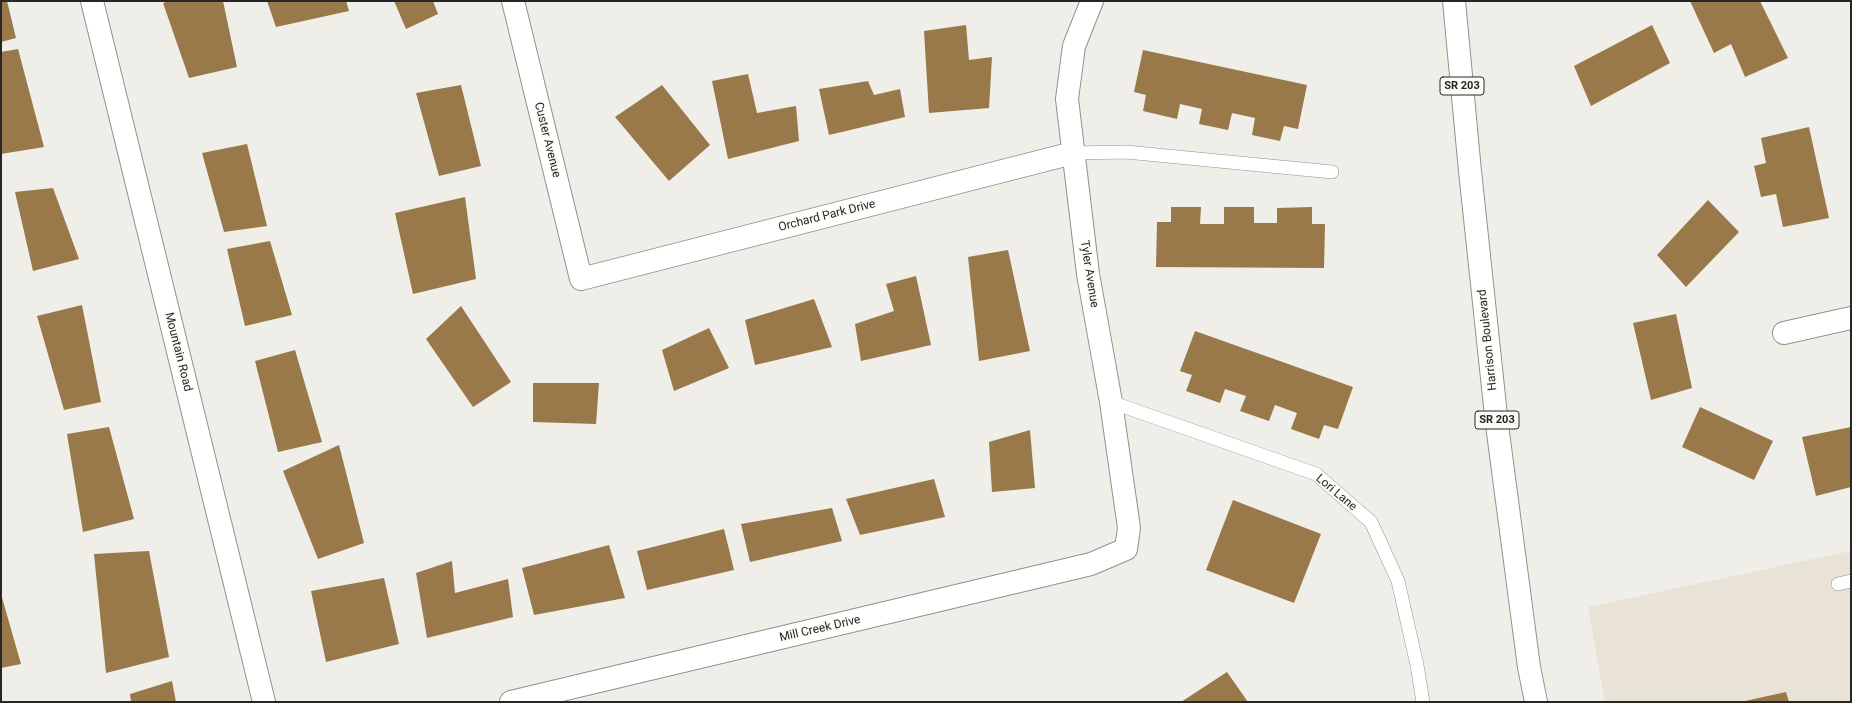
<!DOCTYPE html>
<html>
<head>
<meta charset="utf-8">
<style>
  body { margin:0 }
  #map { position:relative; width:1852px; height:703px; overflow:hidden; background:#f0eee9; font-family:Roboto,sans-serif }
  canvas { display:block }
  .frame { position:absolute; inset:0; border:2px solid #272624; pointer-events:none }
</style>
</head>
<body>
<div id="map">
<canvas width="1852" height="703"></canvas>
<div class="frame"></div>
</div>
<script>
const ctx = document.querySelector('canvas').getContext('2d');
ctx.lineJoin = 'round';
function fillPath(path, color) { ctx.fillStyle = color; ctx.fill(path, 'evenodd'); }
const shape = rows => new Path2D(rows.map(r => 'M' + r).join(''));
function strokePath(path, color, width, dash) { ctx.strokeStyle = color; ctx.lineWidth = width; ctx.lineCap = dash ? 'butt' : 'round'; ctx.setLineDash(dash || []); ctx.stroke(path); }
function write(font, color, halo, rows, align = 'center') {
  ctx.font = font + ' Roboto,sans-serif'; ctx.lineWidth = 3; ctx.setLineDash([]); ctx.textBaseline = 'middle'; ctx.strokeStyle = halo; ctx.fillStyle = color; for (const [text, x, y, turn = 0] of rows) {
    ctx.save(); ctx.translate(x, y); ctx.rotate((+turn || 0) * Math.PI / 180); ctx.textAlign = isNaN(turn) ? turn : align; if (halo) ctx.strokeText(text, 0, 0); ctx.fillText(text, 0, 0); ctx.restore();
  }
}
fillPath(shape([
  [1851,551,1851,702,1605,702,1588,607]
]), '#e9e3d7');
fillPath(shape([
  [1,1,7,1,16,38,1,42],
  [169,1,223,1,237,67,189,78,163,3],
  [267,1,346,1,349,11,276,27],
  [394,1,433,1,438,14,406,29],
  [1690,1,1760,1,1788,58,1745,77,1731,44,1714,53],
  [966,25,969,60,992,57,989,108,929,113,924,31],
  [1652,25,1670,63,1591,106,1574,66],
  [18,49,44,147,1,154,1,52],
  [1143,50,1307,85,1298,129,1284,126,1280,141,1252,135,1255,118,1232,113,1228,130,1199,124,1202,109,1180,104,1177,119,1143,111,1146,95,1134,92],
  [748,74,757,113,796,106,799,141,728,159,712,81],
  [868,81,874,95,900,89,905,117,829,135,819,89],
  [461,85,481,166,439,176,416,93],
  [662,85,710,145,669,181,615,117],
  [1809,127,1829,218,1783,227,1776,194,1761,197,1754,166,1766,163,1761,138],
  [247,144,267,226,224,232,202,153],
  [53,188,79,259,33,271,15,192],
  [465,197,476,279,413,294,395,213],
  [1708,200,1739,232,1686,287,1657,255],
  [1171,207,1201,207,1200,224,1224,224,1224,207,1254,207,1254,223,1277,223,1277,208,1312,207,1312,224,1325,224,1324,268,1156,267,1157,222,1171,222],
  [270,241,292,315,245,326,227,249],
  [1008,250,1030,351,979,361,968,257],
  [916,276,931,345,861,361,855,324,894,311,886,284],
  [814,299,832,347,755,365,745,320],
  [82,305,101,402,64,410,37,316],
  [461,306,511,382,473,407,426,339],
  [1676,314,1692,388,1651,400,1633,323],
  [709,328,729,368,674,391,662,350],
  [1195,331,1353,387,1338,429,1324,425,1319,439,1291,429,1297,413,1275,405,1269,421,1240,411,1246,396,1225,389,1220,403,1186,391,1192,375,1180,371],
  [295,350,322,442,278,452,255,361],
  [533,383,599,383,596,424,533,422],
  [1700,407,1773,441,1754,480,1682,447],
  [109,427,134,519,83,532,67,434],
  [1851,427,1851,487,1816,496,1802,437],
  [1030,430,1035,488,992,492,989,442],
  [339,445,364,543,318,559,283,471],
  [934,479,945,517,860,535,846,499],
  [1233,500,1321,534,1294,603,1206,570],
  [832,508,842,541,750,562,741,524],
  [724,529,734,570,647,590,637,551],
  [609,545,625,598,534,615,522,568],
  [149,551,169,657,106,673,94,554],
  [452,561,455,593,508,579,513,617,427,638,416,573],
  [384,578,399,644,326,662,311,591],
  [1,594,21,664,1,668],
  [1227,672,1248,702,1181,702],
  [172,681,176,702,131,702,130,694],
  [1786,692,1789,702,1745,702,1745,701]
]), '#997849');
const lane = shape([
  [1073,153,1126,152,1332,172],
  [1111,402,1316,474,1371,522,1398,581,1417,665,1423,702],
  [1838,584,1851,581]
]);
const street = shape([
  [92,1,264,702],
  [513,1,581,279,1073,153],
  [1784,333,1851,318],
  [511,702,1091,564,1126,549,1129,528,1111,402,1088,274,1067,99,1074,46,1092,1]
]);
const primary = shape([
  [1454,1,1470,171,1497,425,1529,667,1536,702]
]);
strokePath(lane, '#93918d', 14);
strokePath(street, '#93918d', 24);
strokePath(primary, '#93918d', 24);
strokePath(lane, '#fff', 13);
strokePath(street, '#fff', 22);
strokePath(primary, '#fff', 22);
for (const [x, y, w] of [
  [1462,86,44],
  [1497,420,44]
]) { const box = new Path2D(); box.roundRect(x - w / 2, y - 9, w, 18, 3); ctx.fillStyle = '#fdfbf6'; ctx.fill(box); strokePath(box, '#272624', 1); }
write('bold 11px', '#272624', null, [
  ["SR 203",1462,86],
  ["SR 203",1497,420]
]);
write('12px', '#272624', '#fdfbf6', [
  ["Custer Avenue",547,140,76],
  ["Orchard Park Drive",827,216,-14],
  ["Tyler Avenue",1089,274,81],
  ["Harrison Boulevard",1488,340,-96],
  ["Mountain Road",178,352,76],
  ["Lori Lane",1336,493,40],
  ["Mill Creek Drive",820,629,-13]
]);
</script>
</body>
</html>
